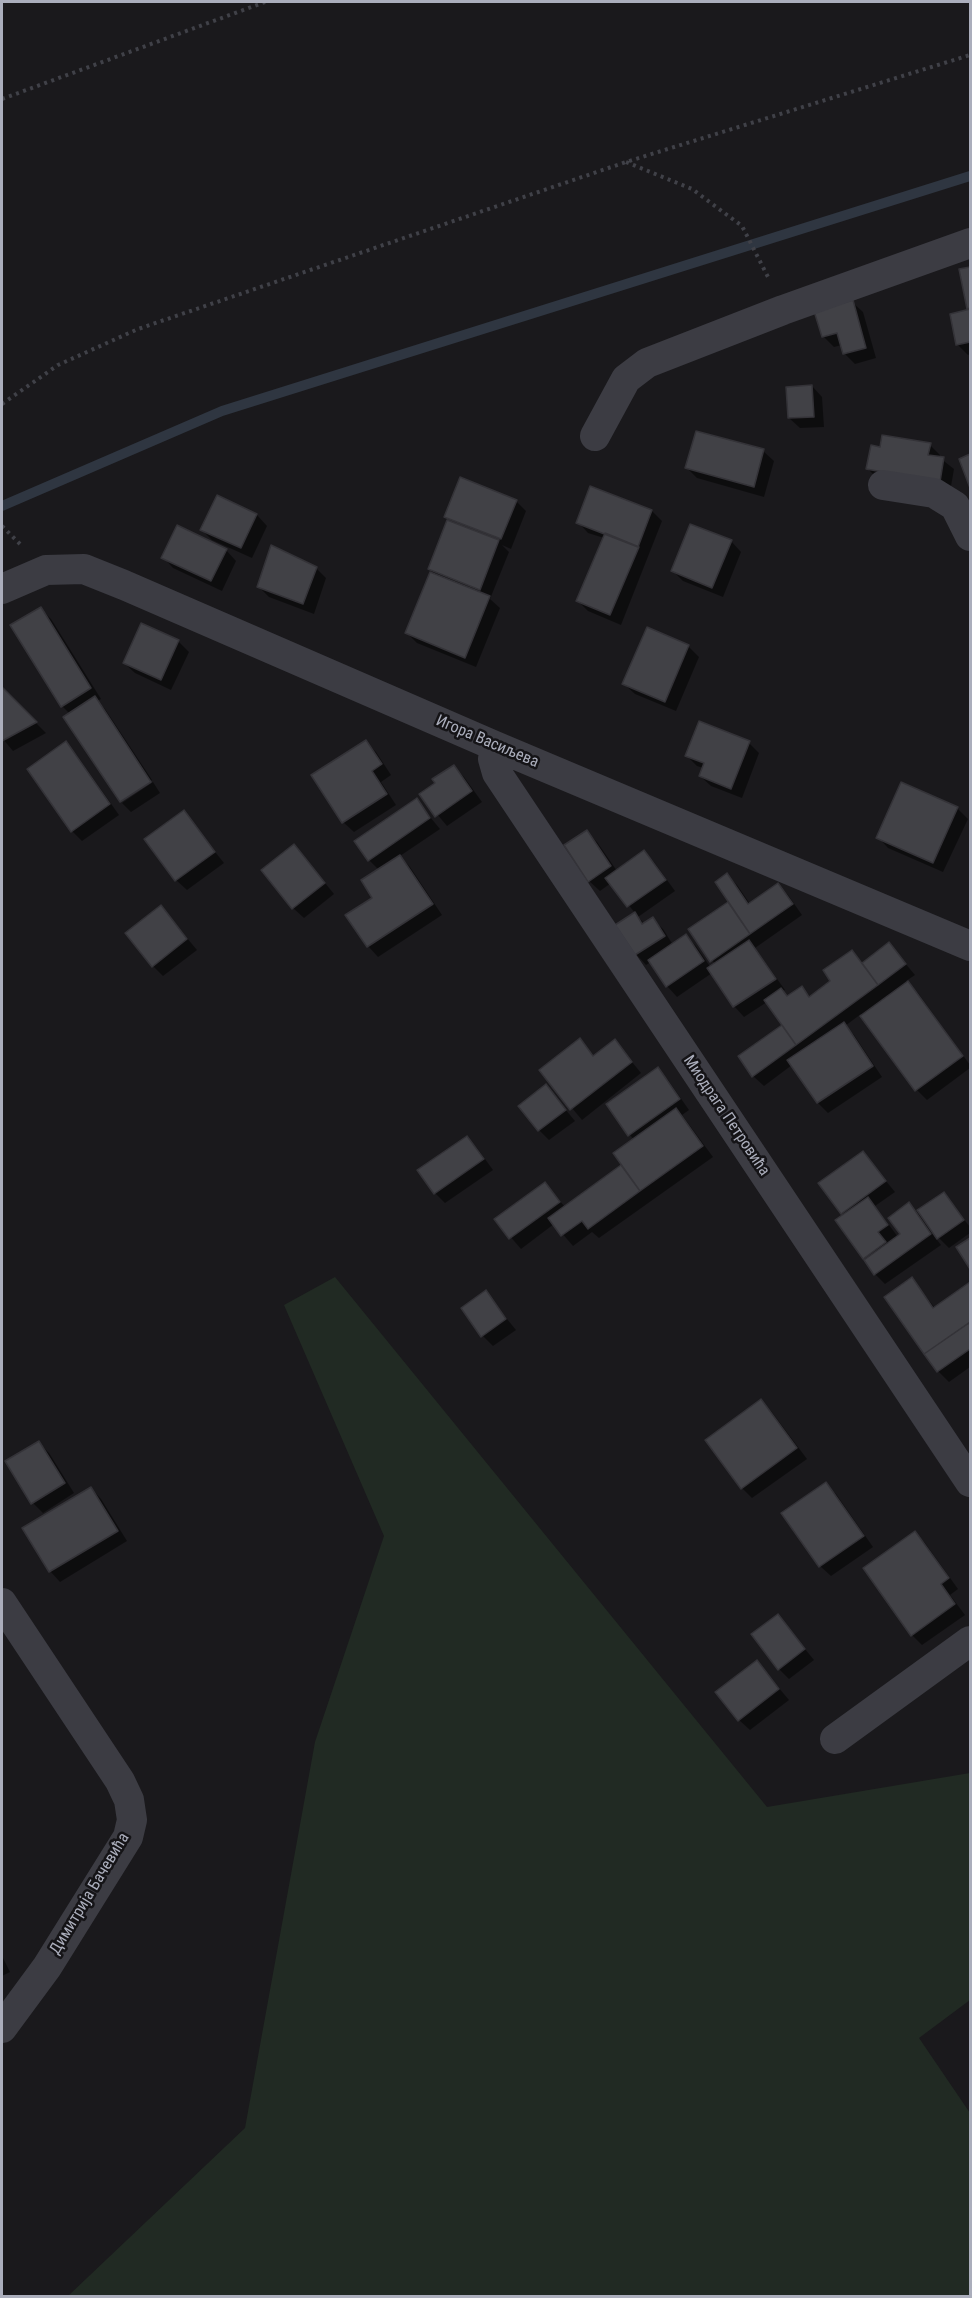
<!DOCTYPE html>
<html>
<head>
<meta charset="utf-8">
<style>
  body { margin:0 }
  #map { position:relative; width:972px; height:2298px; overflow:hidden; background:#1a191c; font-family:"Roboto Condensed",sans-serif }
  canvas { display:block }
  .frame { position:absolute; inset:0; border:3px solid #abaebc; pointer-events:none }
</style>
</head>
<body>
<div id="map">
<canvas width="972" height="2298"></canvas>
<div class="frame"></div>
</div>
<script>
const ctx = document.querySelector('canvas').getContext('2d');
ctx.lineJoin = 'round';
function fillPath(path, color) { ctx.fillStyle = color; ctx.fill(path, 'evenodd'); }
const shape = rows => new Path2D(rows.map(r => 'M' + r).join(''));
function strokePath(path, color, width, dash) { ctx.strokeStyle = color; ctx.lineWidth = width; ctx.lineCap = dash ? 'butt' : 'round'; ctx.setLineDash(dash || []); ctx.stroke(path); }
function write(font, color, halo, rows, align = 'center') {
  ctx.font = font + ' "Roboto Condensed",sans-serif'; ctx.lineWidth = 5; ctx.setLineDash([]); ctx.textBaseline = 'middle'; ctx.strokeStyle = halo; ctx.fillStyle = color; for (const [text, x, y, turn = 0] of rows) {
    ctx.save(); ctx.translate(x, y); ctx.rotate((+turn || 0) * Math.PI / 180); ctx.textAlign = isNaN(turn) ? turn : align; if (halo) ctx.strokeText(text, 0, 0); ctx.fillText(text, 0, 0); ctx.restore();
  }
}
fillPath(shape([
  [335,1277,767,1807,970,1773,970,2000,919,2038,970,2113,970,2296,68,2296,245,2128,315,1742,384,1536,284,1305]
]), '#212a23');
fillPath(shape([
  [970,268,970,311,968,308,960,271],
  [852,302,863,312,876,358,855,364,845,354,842,345,834,347,823,336],
  [970,311,970,354,968,355,957,344,952,315],
  [812,386,822,397,824,427,800,428,789,418],
  [930,445,940,455,940,458,954,469,950,492,878,479,868,469,881,449],
  [763,451,774,461,764,497,697,478,687,468],
  [591,488,652,511,662,521,621,625,588,611,578,601,604,538,588,533,578,522],
  [218,497,257,515,267,526,252,558,212,540,202,530],
  [516,501,526,511,511,549,502,545,509,552,490,599,500,608,476,667,417,643,407,633,437,577,429,569,449,520,446,517],
  [731,541,741,552,723,597,683,581,673,571],
  [226,550,236,561,222,591,173,568,163,557],
  [316,568,326,578,314,614,269,597,258,586],
  [41,609,51,619,101,699,97,701,105,709,152,780,121,801,65,717,70,714,62,706,12,626],
  [142,625,178,641,189,652,171,690,135,673,124,663],
  [688,646,699,657,676,711,635,694,624,684],
  [2,689,46,733,13,751,2,738],
  [366,742,376,752,391,775,381,782,396,805,354,832,343,822],
  [65,743,76,754,119,815,82,841,72,831],
  [749,743,759,753,742,798,711,786,700,776,703,768,697,766,687,756],
  [454,767,464,777,482,802,447,826,421,795],
  [153,782,160,793,131,812,122,803],
  [416,800,440,829,400,856,410,867,442,915,378,957,368,946,347,915,374,898,379,870,369,860],
  [957,808,968,819,943,872,888,848,878,837],
  [183,812,224,863,187,890,176,880],
  [587,832,597,842,617,871,644,852,654,862,675,891,638,917,645,924,652,919,663,929,673,945,686,936,696,946,711,968,715,964,690,929,730,902,727,875,737,885,750,904,778,885,788,895,802,915,755,948,785,990,782,991,788,997,801,988,811,997,832,981,852,952,864,964,889,944,915,975,906,981,918,993,970,1065,970,1068,927,1100,917,1090,861,1014,845,1026,854,1035,882,1077,828,1113,818,1103,792,1065,764,1086,753,1076,784,1025,767,1002,744,1017,734,1006,712,973,677,997,667,986,651,962,646,965,636,954,635,913,611,883,600,891,589,881],
  [304,857,334,894,304,918,293,908],
  [161,907,197,950,163,976,153,966],
  [580,1040,595,1057,615,1041,641,1073,582,1120,541,1071],
  [657,1069,668,1080,689,1110,682,1115,713,1157,599,1238,592,1232,573,1246,554,1224,521,1249,496,1220,545,1184,565,1207,623,1166,634,1140,630,1135],
  [546,1086,575,1121,549,1140,539,1130],
  [467,1137,477,1148,493,1170,445,1203,435,1193],
  [863,1153,895,1192,875,1206,898,1237,902,1235,909,1204,923,1218,944,1194,970,1227,970,1233,949,1248,936,1235,934,1236,941,1245,885,1284,875,1274,864,1258,842,1213],
  [912,1279,935,1308,970,1284,970,1367,949,1382,938,1371,886,1297],
  [485,1292,516,1330,493,1346,483,1336],
  [761,1401,771,1411,807,1459,752,1498,742,1488],
  [39,1443,49,1453,74,1493,43,1513,33,1503],
  [825,1484,836,1494,873,1547,831,1576,820,1566],
  [91,1488,101,1499,127,1541,60,1582,50,1571],
  [915,1533,925,1543,958,1589,950,1595,965,1615,922,1645,912,1635],
  [778,1616,814,1660,789,1679,779,1669],
  [757,1662,789,1700,750,1730,739,1720],
  [2,1956,10,1972,2,1976]
]), '#0007');
strokePath(shape([
  [2,506,222,411,970,176]
]), '#2f3641', 10);
const building = shape([
  [970,267,970,308,967,309,959,269,970,267],
  [853,300,866,348,843,354,837,333,822,337,814,311,853,300],
  [970,309,970,342,956,345,950,314,970,309],
  [812,385,814,417,788,418,786,387,812,385],
  [696,431,764,449,754,487,685,468,696,431],
  [882,435,931,443,928,455,944,457,940,482,866,469,871,445,880,447,882,435],
  [970,454,970,488,959,459,970,454],
  [460,477,517,500,501,539,444,517,460,477],
  [590,486,652,510,638,547,576,523,590,486],
  [217,495,257,514,241,548,200,530,217,495],
  [447,520,499,540,480,590,428,569,447,520],
  [690,524,732,540,712,588,671,571,690,524],
  [177,525,227,549,211,581,161,558,177,525],
  [605,533,639,547,610,615,576,601,605,533],
  [271,545,317,567,303,604,257,587,271,545],
  [430,572,490,596,465,658,405,633,430,572],
  [41,607,91,688,61,707,10,625,41,607],
  [141,623,179,640,161,680,123,663,141,623],
  [647,627,689,645,665,702,622,684,647,627],
  [2,687,37,722,2,741,2,687],
  [95,696,151,782,120,802,63,717,95,696],
  [699,721,750,741,731,789,699,776,704,763,685,756,699,721],
  [366,740,382,764,372,771,387,794,342,823,311,775,366,740],
  [66,741,110,804,71,832,27,769,66,741],
  [454,765,472,791,435,817,419,794,435,783,432,779,454,765],
  [901,782,958,807,933,863,876,838,901,782],
  [417,798,430,818,368,861,354,841,417,798],
  [184,810,215,852,175,881,144,839,184,810],
  [587,830,611,866,588,882,564,845,587,830],
  [294,844,325,883,292,909,261,870,294,844],
  [644,850,666,880,627,907,605,878,644,850],
  [400,855,433,904,367,947,345,915,372,898,361,880,400,855],
  [727,873,748,904,778,883,793,904,750,934,715,882,727,873],
  [728,902,750,934,710,962,688,929,728,902],
  [161,905,187,939,152,967,125,933,161,905],
  [635,912,642,924,653,917,665,936,635,955,615,925,635,912],
  [686,934,704,961,666,987,648,960,686,934],
  [749,940,776,979,733,1007,707,968,749,940],
  [889,942,906,964,878,985,862,963,889,942],
  [852,950,878,985,796,1045,764,1000,781,988,787,996,802,986,809,997,830,981,823,970,852,950],
  [908,981,963,1056,915,1091,860,1016,908,981],
  [844,1022,873,1066,817,1103,787,1060,844,1022],
  [782,1025,796,1045,752,1077,738,1056,782,1025],
  [580,1038,593,1056,615,1039,632,1062,570,1110,539,1070,580,1038],
  [658,1067,680,1099,628,1136,606,1104,658,1067],
  [546,1084,566,1110,538,1131,518,1106,546,1084],
  [676,1108,703,1146,640,1191,613,1153,676,1108],
  [467,1136,484,1159,434,1194,417,1170,467,1136],
  [863,1151,886,1181,841,1214,818,1183,863,1151],
  [621,1165,640,1191,588,1229,582,1221,561,1236,548,1218,621,1165],
  [545,1182,560,1202,509,1239,494,1219,545,1182],
  [944,1192,964,1220,937,1239,917,1210,944,1192],
  [868,1197,888,1225,878,1232,886,1242,863,1259,835,1220,868,1197],
  [909,1202,931,1234,874,1275,864,1260,900,1234,888,1218,909,1202],
  [970,1238,970,1269,956,1247,970,1238],
  [912,1277,933,1308,970,1282,970,1322,924,1354,884,1297,912,1277],
  [486,1290,506,1319,481,1337,461,1308,486,1290],
  [969,1323,970,1326,970,1349,937,1372,924,1354,969,1323],
  [761,1399,797,1448,741,1489,705,1440,761,1399],
  [39,1441,65,1483,31,1504,5,1461,39,1441],
  [826,1482,864,1536,819,1567,781,1513,826,1482],
  [91,1487,118,1531,49,1572,22,1528,91,1487],
  [915,1531,949,1578,941,1584,955,1604,911,1636,863,1568,915,1531],
  [778,1614,805,1649,778,1670,751,1634,778,1614],
  [757,1660,779,1689,738,1721,715,1692,757,1660]
]);
fillPath(building, '#414146');
strokePath(building, '#343338', 1.5);
strokePath(shape([
  [2,99,265,2],
  [626,162,692,189,742,226,769,279],
  [2,404,58,365,138,329,626,162,970,55],
  [2,526,20,544]
]), '#404148', 4, [3, 4.5]);
strokePath(shape([
  [595,436,626,379,647,363,783,310,970,243],
  [883,485,934,493,955,506,970,536],
  [2,589,46,570,84,569,124,585,495,746,970,946],
  [495,746,493,759,497,773,970,1482],
  [2,1603,120,1781,129,1800,132,1820,128,1837,47,1967,2,2028],
  [835,1739,970,1641]
]), '#3c3c43', 30);
write('16px', '#abaebc', '#151417', [
  ["Игора Васиљева",487,742,23],
  ["Миодрага Петровића",726,1116,56],
  ["Димитрија Бачевића",90,1894,-59]
]);
</script>
</body>
</html>
